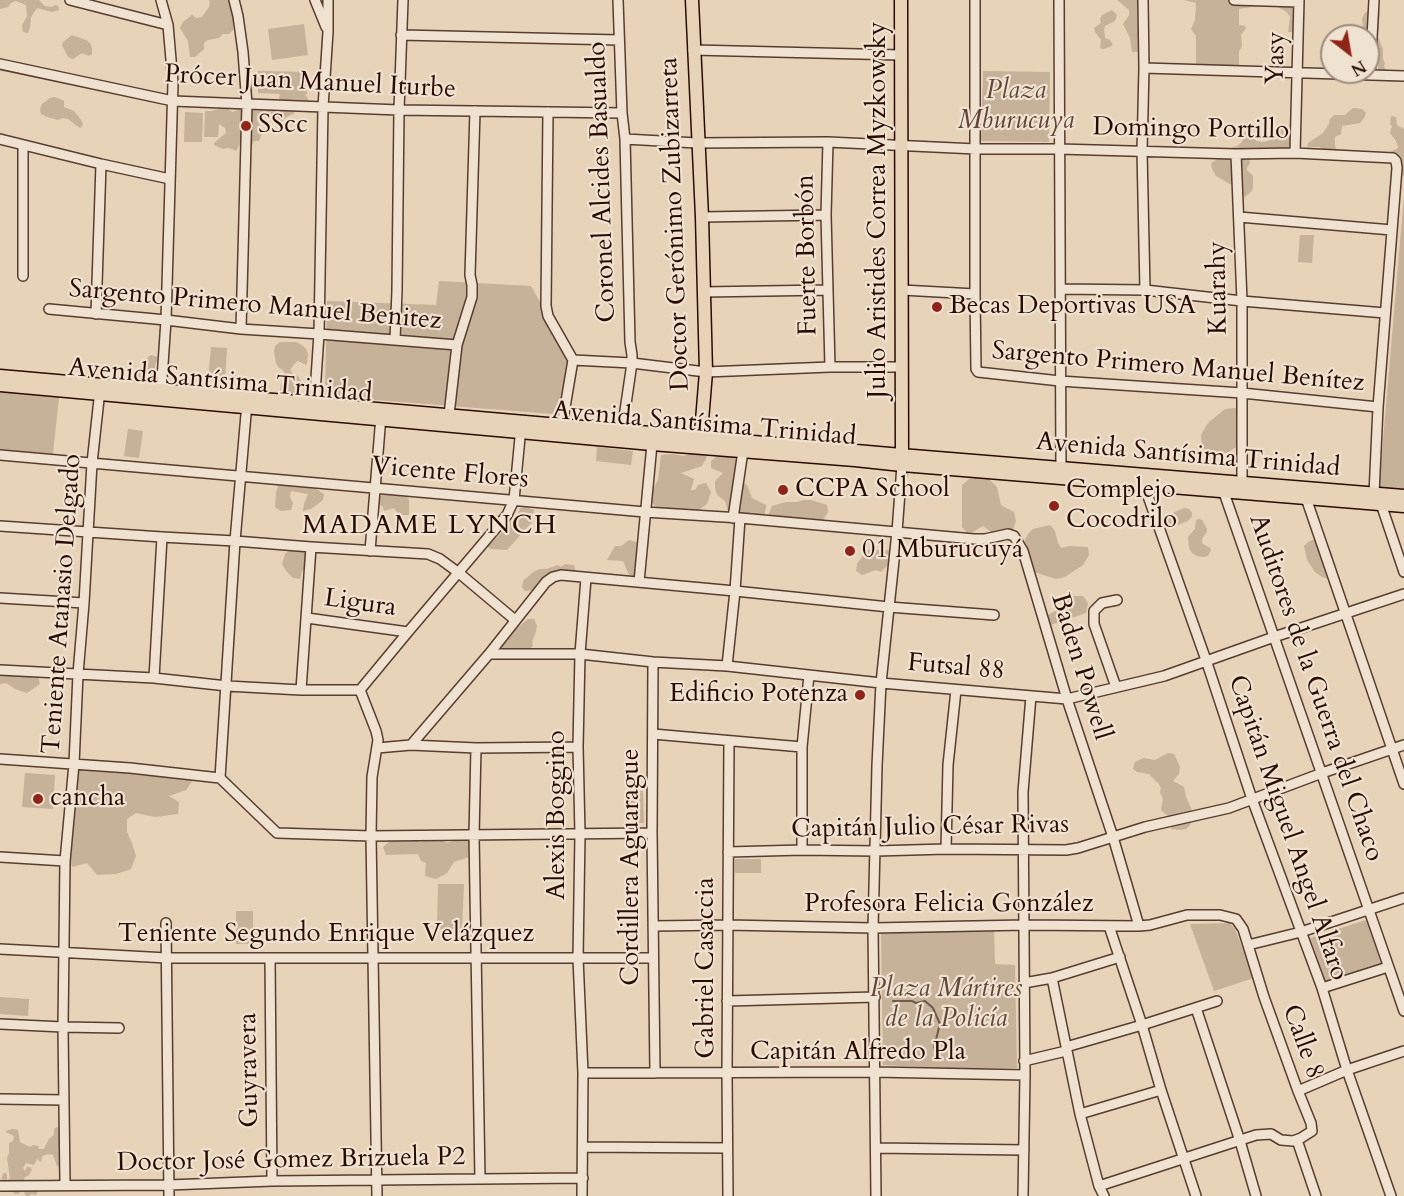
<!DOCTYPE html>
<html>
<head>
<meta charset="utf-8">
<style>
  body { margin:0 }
  #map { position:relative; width:1404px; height:1196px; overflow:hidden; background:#e6d3b8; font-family:Cardo,serif }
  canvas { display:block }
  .north { position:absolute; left:1320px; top:24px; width:60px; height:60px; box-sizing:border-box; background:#efe2d1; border:2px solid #a08c7e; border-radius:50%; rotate:149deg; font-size:16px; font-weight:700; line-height:24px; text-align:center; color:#2a0b02 }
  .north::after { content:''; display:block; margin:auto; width:21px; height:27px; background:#8f2418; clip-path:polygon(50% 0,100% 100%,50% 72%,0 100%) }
</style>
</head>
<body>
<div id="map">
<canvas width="1404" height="1196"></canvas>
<div class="north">N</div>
</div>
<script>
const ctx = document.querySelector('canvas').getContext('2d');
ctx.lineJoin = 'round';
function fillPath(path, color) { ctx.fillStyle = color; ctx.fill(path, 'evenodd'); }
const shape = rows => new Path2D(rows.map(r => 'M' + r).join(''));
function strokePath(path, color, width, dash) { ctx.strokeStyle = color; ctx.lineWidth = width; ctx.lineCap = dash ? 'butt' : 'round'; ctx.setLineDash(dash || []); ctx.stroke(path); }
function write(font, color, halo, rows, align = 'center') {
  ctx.font = font + ' Cardo,serif'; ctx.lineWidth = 4.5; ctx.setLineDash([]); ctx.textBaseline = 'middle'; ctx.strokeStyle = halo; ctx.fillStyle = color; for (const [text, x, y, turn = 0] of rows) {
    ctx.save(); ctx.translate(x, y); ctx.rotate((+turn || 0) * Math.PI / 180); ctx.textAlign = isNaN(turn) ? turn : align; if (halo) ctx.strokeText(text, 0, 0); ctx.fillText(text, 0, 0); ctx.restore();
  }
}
fillPath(shape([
  [0,0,39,0,45,6,51,7,56,5,59,7,59,10,52,12,37,8,31,17,30,28,28,33,23,32,22,26,27,16,26,5,16,1,11,3,8,7,0,9],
  [209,0,234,0,233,30,229,34,223,34,219,38,208,40,204,43,204,49,195,57,190,57,188,41,180,28,183,22,192,15,196,18,202,17,209,7,210,2],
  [1117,0,1142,0,1144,47,1137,52,1132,52,1130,38,1123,24,1129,15,1129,10],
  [1184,0,1278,0,1281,6,1296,7,1298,25,1292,32,1288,32,1290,17,1287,12,1274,5,1257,6,1239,9,1239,25,1245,26,1246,28,1241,35,1242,46,1239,51,1239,69,1196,69,1196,36,1191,29,1195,20,1196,3],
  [1377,8,1379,9,1380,12,1378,37,1383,49,1383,59,1385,63,1384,66,1387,72,1378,71,1378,65,1375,64,1368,36,1358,36,1359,31,1363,25,1362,19,1364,14,1369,10],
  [1112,10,1117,15,1115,21,1105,26,1104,29,1105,38,1110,40,1113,45,1110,47,1103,49,1100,48,1101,40,1095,32,1094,28,1101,23,1100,19,1102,15],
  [304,24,308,55,272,60,268,29],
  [72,35,86,40,90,43,92,48,92,54,89,56,82,53,73,59,68,57,62,45,63,42],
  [258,71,308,72,307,94,305,95,309,100,305,103,284,102,279,98,280,94,258,93],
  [983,71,1050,72,1049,142,981,141],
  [55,97,64,101,64,107,74,111,81,120,83,125,80,128,68,119,63,118,58,120,47,117,41,114,40,109,42,104,50,98],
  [254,107,265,110,270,109,296,110,293,114,288,116,280,123,276,117,268,114,258,117,257,120,263,131,259,141,254,141,250,150,245,142,240,144,236,151,229,148,223,149,216,146,214,145,215,142,226,133,225,128,219,124,218,137,204,137,205,111,211,111,222,108,228,109,232,112,244,108],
  [1353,108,1362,109,1366,113,1364,118,1360,123,1342,126,1341,134,1335,137,1335,146,1338,153,1331,156,1320,147,1309,147,1307,146,1308,143,1323,133,1329,124,1330,119,1334,115,1345,115],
  [185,112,203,113,202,142,184,142],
  [1391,116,1396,117,1397,125,1404,129,1404,176,1400,174,1398,169,1401,158,1387,155,1387,153,1397,149,1398,147,1396,141,1390,133,1392,126,1390,124],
  [1280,128,1288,128,1290,130,1292,139,1289,147,1285,151,1249,158,1250,163,1247,168,1247,170,1253,176,1253,188,1252,191,1245,197,1233,185,1228,183,1216,176,1212,169,1211,163,1231,151,1231,148,1237,146,1242,142,1245,132,1251,132,1255,136,1256,141,1265,142,1275,138],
  [1404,195,1404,491,1379,488],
  [1300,235,1314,235,1312,263,1298,262],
  [439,281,531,286,558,334,571,371,565,415,325,396,327,301,436,305],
  [280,342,296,342,302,345,306,349,308,354,307,363,306,365,298,361,296,362,290,370,293,374,298,376,301,381,302,386,300,391,300,396,284,394,280,390,281,384,284,380,285,375,283,370,279,368,276,363,274,352,275,346],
  [211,347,227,348,225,380,208,379],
  [151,355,158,357,155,366,155,378,152,383,146,384,138,384,135,379,134,373,138,369,146,366,145,361,149,356],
  [0,385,18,389,21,394,59,397,53,454,0,449],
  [1244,407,1244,442,1227,453,1218,453,1202,448,1201,435,1208,423,1225,409],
  [128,429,143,431,139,458,124,456],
  [597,447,633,451,631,465,596,461],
  [691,453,700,453,707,457,702,466,681,473,694,479,691,490,695,490,698,485,706,483,711,492,707,504,700,509,689,513,659,509,650,501,652,491,658,480,661,455,671,454,684,456],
  [719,455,734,457,738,464,737,478,747,485,752,498,766,505,766,508,764,516,742,519,736,510,728,511,725,501,717,495,715,488,715,481,723,473,711,468,711,461],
  [986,476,997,487,1001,505,1014,512,1016,521,1012,533,993,538,990,531,983,526,973,532,967,533,962,527,962,485,969,479],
  [286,484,308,484,324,494,323,500,311,509,303,511,304,504,308,494,291,491,290,497,293,503,291,510,281,511,275,507,276,493,278,486],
  [389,493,405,495,409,499,409,515,399,515,394,508,384,511,383,507,377,502,378,498,382,495],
  [804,500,811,500,827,505,828,512,823,520,797,518,781,527,773,524,767,519,772,506,786,502,797,502],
  [526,507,534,510,532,522,507,550,491,549,487,547,502,532,512,519,517,516,520,508],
  [1184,508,1189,509,1192,513,1192,516,1188,521,1168,529,1160,524,1166,516],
  [1199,519,1202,520,1207,529,1207,532,1202,539,1202,542,1203,544,1210,548,1211,550,1208,556,1203,557,1197,556,1192,553,1189,548,1188,539,1188,537,1195,529,1196,520],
  [1050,525,1055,531,1058,543,1061,548,1070,546,1088,547,1089,555,1083,565,1065,577,1056,579,1037,573,1029,567,1023,551,1025,539,1028,534,1033,529],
  [1315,539,1326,542,1332,554,1338,579,1335,581,1322,577,1315,572,1307,560,1304,546,1308,542],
  [629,540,636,542,643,547,639,572,634,576,629,575,623,561,607,560,615,546,621,546],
  [308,548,306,567,302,571,300,579,293,578,286,571,282,564,285,554,290,549],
  [867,550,888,550,893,554,892,561,881,572,876,570,862,575,856,571,857,564],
  [565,564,574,565,576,572,557,579,537,590,525,591,522,587,523,581,532,573,539,569,546,569,558,565,561,567],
  [1070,596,1083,596,1088,603,1086,613,1051,625,1044,617,1061,608],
  [528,619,534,619,537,626,535,635,532,641,533,646,526,651,505,652,502,648,504,638],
  [10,668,19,675,37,673,40,684,27,693,15,689,6,683,0,684,0,672],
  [1168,753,1174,754,1180,767,1179,774,1173,781,1184,787,1186,797,1194,815,1194,818,1190,825,1186,829,1181,830,1171,829,1175,815,1169,817,1161,810,1163,799,1160,792,1161,788,1158,783,1149,774,1137,772,1133,769,1135,762,1143,758,1155,760],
  [121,761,130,772,151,766,166,769,178,767,193,772,195,777,186,790,169,796,179,802,178,814,155,817,136,813,127,819,127,832,132,843,136,856,131,869,116,874,97,875,87,863,72,867,68,852,75,818,77,767],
  [25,773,55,775,53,809,22,807],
  [630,791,643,791,644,823,630,823],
  [434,836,447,843,460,839,476,841,479,852,469,857,454,862,447,873,436,879,425,876,426,863,421,861,418,854,386,855,383,847,393,838,412,838,421,842],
  [735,859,761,859,761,873,735,873],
  [438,884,464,884,462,930,437,929],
  [236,911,253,911,253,944,236,944],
  [1366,920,1381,964,1326,983,1310,938],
  [1230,923,1235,929,1254,978,1214,991,1190,924],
  [994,929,995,964,1015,965,1017,1068,937,1068,883,1065,881,931],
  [0,997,29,999,28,1016,0,1014],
  [57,1127,68,1133,69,1138,67,1141,62,1165,57,1166,53,1155,48,1154,42,1156,41,1162,37,1159,34,1165,26,1163,23,1168,25,1171,27,1167,30,1167,32,1170,28,1176,25,1177,24,1180,27,1183,39,1189,36,1195,31,1194,29,1196,26,1196,24,1192,26,1188,18,1194,15,1194,1,1182,2,1176,5,1172,7,1175,7,1180,10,1179,7,1158,9,1153,9,1143,13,1141,14,1137,12,1135,6,1132,6,1131,12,1129,18,1130,20,1142,30,1147,33,1145,38,1146,39,1149,44,1149,49,1139,54,1135,54,1129]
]), '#c6b199');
strokePath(shape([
  [893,1001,912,1001,916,1003,925,1001,933,1008,940,1024,934,1047,936,1053]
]), '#745a4a', 2);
const minor = shape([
  [70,0,168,25],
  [161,0,168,25,173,83,166,320,161,394],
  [234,0,238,16,243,52,247,105,241,329],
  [315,0,326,27],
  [618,0,622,113,625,139,630,342,632,355,632,363,622,431],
  [975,0,975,294,976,369,978,372,1060,381,1242,393,1378,407],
  [1059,0,1061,473],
  [1143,0,1144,68,1142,151,1145,290],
  [1234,0,1299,2],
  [401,35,619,40],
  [693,50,901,55],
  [0,64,173,101,399,110,622,113],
  [1144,68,1404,76],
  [1370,75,1374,0],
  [548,112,546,306,548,316,573,360,632,363,706,372,830,367,902,367],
  [0,139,101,164,170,179],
  [625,139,697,143,828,142,976,149,1059,149,1236,154,1295,153,1393,158,1396,161,1397,168,1378,407,1374,494,1381,504,1404,572],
  [828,142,826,215,830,367],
  [23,145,23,276],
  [1295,153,1299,0],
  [1236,154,1242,301,1242,487],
  [702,217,826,215],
  [1239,217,1392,230],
  [1061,289,1145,290,1242,301,1385,313],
  [902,290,975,294],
  [703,292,828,290],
  [49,309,166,320,241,329,319,334,457,345],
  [96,314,101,164],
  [395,339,397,291,399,110,403,0],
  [314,408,319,334,323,107,328,32,328,0],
  [449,415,457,345,472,297,472,285,470,275,475,111],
  [562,425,573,360],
  [0,455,645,512,740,518,974,539,985,539,1008,534,1014,536,1023,551,1067,699,1113,837,1139,926],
  [1144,481,1144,485,1206,660,1252,799,1322,988,1347,1070,1391,1196],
  [1222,487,1404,1011],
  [1306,498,1404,784],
  [733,518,743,451],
  [0,526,162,537,235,541,311,547,428,554,440,559,459,573,515,620],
  [370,551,381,416],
  [639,582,652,444],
  [0,598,84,603],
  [307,618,408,632],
  [489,654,580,654,653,662,727,666,881,683,1067,699,1164,676,1274,637,1404,594],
  [653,662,652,833,655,1073],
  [727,666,735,591,740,518],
  [0,670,154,678,227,686,301,690,360,690],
  [154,678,162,537],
  [1116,687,1094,624,1094,611,1102,603,1117,600],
  [301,690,311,547],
  [360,690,376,731,378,740,372,777,371,836,377,1196],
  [360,690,408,632,507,515,514,500,521,427],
  [653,734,802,747],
  [411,745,489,654,546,582,553,577,561,575,735,591,889,607,994,615],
  [377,748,411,745,476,748,578,747],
  [476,748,474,835,480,1179],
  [0,759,130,768,220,778,277,833,371,836,652,833],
  [220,778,235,541,247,403],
  [946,849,948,765,956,690],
  [802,850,802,747,809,675],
  [728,852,802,850,876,851,946,849,1066,850,1078,848,1145,827,1229,808,1322,773,1404,745],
  [0,857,65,861],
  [166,923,169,1196],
  [653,926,728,925,873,928,1025,925,1139,926,1150,925,1187,915,1220,915,1236,919,1243,929,1264,997,1298,1091,1311,1123,1312,1131,1301,1138,1293,1141,1281,1140,1271,1134,1256,1135,1099,1186],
  [1109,926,1142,1025,1161,1090,1196,1196],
  [1248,945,1301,932,1404,898],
  [0,949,167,958,653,958],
  [270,958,272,1181],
  [1052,978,1080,1114,1099,1186,1104,1196],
  [1024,983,1052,978,1120,957],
  [1322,988,1388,967],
  [727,1001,875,997],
  [1196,1008,1240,1141,1256,1196],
  [0,1024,63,1027,119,1028],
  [1066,1047,1142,1025,1217,1001],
  [1024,1061,1066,1051],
  [583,1073,875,1072,1025,1075],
  [1298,1091,1347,1070,1404,1051],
  [0,1099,64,1100],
  [1080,1114,1161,1090],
  [1297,1140,1316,1196],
  [583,1147,727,1148],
  [876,1148,1024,1150],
  [65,1185,63,1027,65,861,74,764,78,674,84,603,92,463,100,390],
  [0,1186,169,1185,272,1181,583,1178],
  [582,1196,583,1073,578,958,580,834,578,747,580,654,586,578],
  [728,1196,727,1073,729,741],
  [876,1196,873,928,877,766,881,683,897,532,902,465],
  [1023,1196,1025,1075,1023,792,1031,696]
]);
const major = shape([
  [692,0,702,217,706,372,700,445],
  [901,0,902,461],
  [0,376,913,456,1404,496],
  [0,385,652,444,855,460,902,465,1404,506]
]);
strokePath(minor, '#593d30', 12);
strokePath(major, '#2a0b02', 15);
strokePath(minor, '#efe2d1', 9);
strokePath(major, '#e6d3b8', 12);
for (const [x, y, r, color] of [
  [246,126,6,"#8f2418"],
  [937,307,6,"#8f2418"],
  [783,490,6,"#8f2418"],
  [1054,506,6,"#8f2418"],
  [850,551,6,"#8f2418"],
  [860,695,6,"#8f2418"],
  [38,799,6,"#8f2418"]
]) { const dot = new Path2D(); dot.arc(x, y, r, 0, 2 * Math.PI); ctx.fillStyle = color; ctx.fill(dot); strokePath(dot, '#efe2d1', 2); }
write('26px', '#2a0b02', '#efe2d1', [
  ["Yasy",1277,58,-89],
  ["Prócer Juan Manuel Iturbe",310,83,3],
  ["Domingo Portillo",1191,130,1],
  ["Coronel Alcides Basualdo",603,182,-92],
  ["Julio Aristides Correa Myzkowsky",879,210,-90],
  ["Doctor Gerónimo Zubizarreta",676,224,-92],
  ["Fuerte Borbón",808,255,-91],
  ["Kuarahy",1219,288,-91],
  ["Sargento Primero Manuel Benitez",255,306,5],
  ["Sargento Primero Manuel Benítez",1178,368,5],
  ["Avenida Santísima Trinidad",220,382,5],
  ["Avenida Santísima Trinidad",704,425,5],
  ["Avenida Santísima Trinidad",1188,456,5],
  ["Vicente Flores",450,474,5],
  ["Teniente Atanasio Delgado",63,604,-86],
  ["Ligura",360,604,8],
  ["Baden Powell",1080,667,73],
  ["Futsal 88",956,668,5],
  ["Auditores de la Guerra del Chaco",1315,688,71],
  ["Alexis Boggino",558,815,-90],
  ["Capitán Julio César Rivas",930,828,-1],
  ["Capitán Miguel Angel Alfaro",1287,828,71],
  ["Cordillera Aguarague",632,867,-90],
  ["Profesora Felicia González",949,905],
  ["Teniente Segundo Enrique Velázquez",326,935],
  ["Gabriel Casaccia",707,968,-90],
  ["Calle 8",1302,1042,70],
  ["Capitán Alfredo Pla",858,1053],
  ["Guyravera",250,1070,-91],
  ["Doctor José Gomez Brizuela P2",291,1161,-1]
]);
write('italic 26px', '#614537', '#efe2d1', [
  ["Plaza",1016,92],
  ["Mburucuya",1016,122],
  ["Plaza Mártires",946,990],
  ["de la Policía",946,1020]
]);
write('26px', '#2a0b02', '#efe2d1', [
  ["SScc",258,126],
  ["Becas Deportivas USA",949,307],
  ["CCPA School",795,490],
  ["Complejo",1066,491],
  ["Cocodrilo",1066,521],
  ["01 Mburucuyá",862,551],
  ["Edificio Potenza",848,695,"right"],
  ["cancha",50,799]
], 'left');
ctx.letterSpacing = '1.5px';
write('27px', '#2a0b02', '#efe2d1', [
  ["MADAME LYNCH",430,527]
]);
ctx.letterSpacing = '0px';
</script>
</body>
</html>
